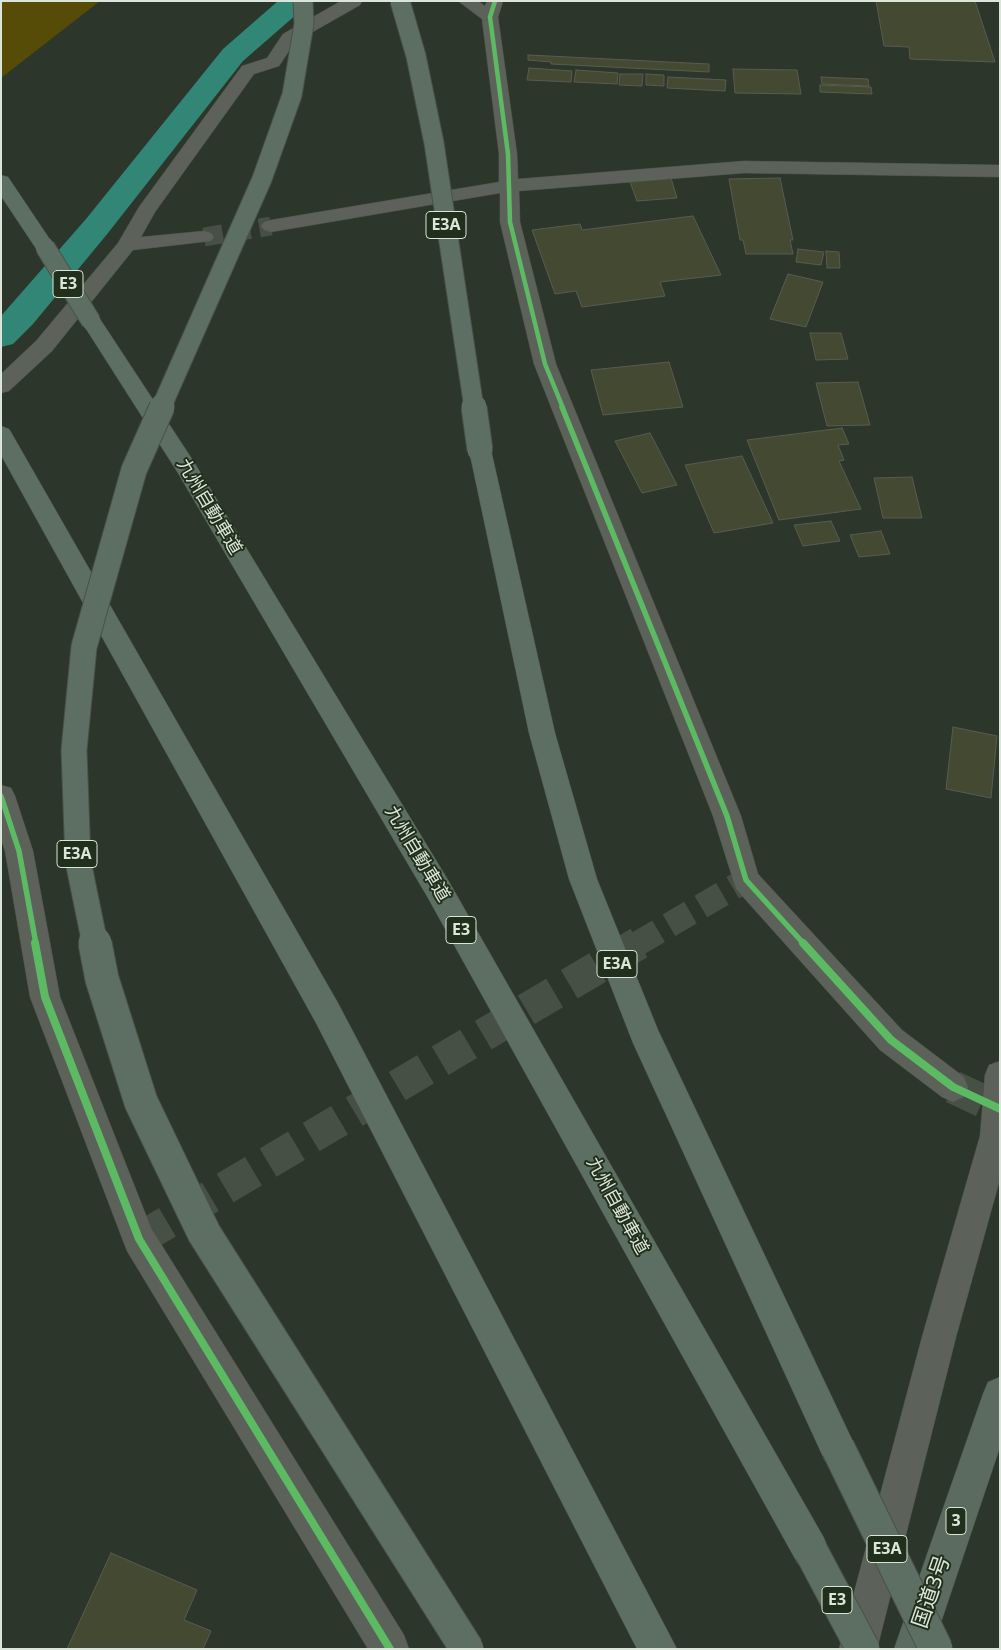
<!DOCTYPE html>
<html>
<head>
<meta charset="utf-8">
<style>
  body { margin:0 }
  #map { position:relative; width:1001px; height:1650px; overflow:hidden; background:#2d362a; font-family:"Noto Sans",sans-serif }
  canvas { display:block }
  .frame { position:absolute; inset:0; border:2px solid #dce5d9; pointer-events:none }
</style>
</head>
<body>
<div id="map">
<canvas width="1001" height="1650"></canvas>
<div class="frame"></div>
</div>
<script>
const ctx = document.querySelector('canvas').getContext('2d');
ctx.lineJoin = 'round';
function fillPath(path, color) { ctx.fillStyle = color; ctx.fill(path, 'evenodd'); }
const shape = rows => new Path2D(rows.map(r => 'M' + r).join(''));
function strokePath(path, color, width, dash) { ctx.strokeStyle = color; ctx.lineWidth = width; ctx.lineCap = dash ? 'butt' : 'round'; ctx.setLineDash(dash || []); ctx.stroke(path); }
function write(font, color, halo, rows, align = 'center') {
  ctx.font = font + ' "Noto Sans","Noto Sans JP",sans-serif'; ctx.lineWidth = 4; ctx.setLineDash([]); ctx.textBaseline = 'middle'; ctx.strokeStyle = halo; ctx.fillStyle = color; for (const [text, x, y, turn = 0] of rows) {
    ctx.save(); ctx.translate(x, y); ctx.rotate((+turn || 0) * Math.PI / 180); ctx.textAlign = isNaN(turn) ? turn : align; if (halo) ctx.strokeText(text, 0, 0); ctx.fillText(text, 0, 0); ctx.restore();
  }
}
fillPath(shape([
  [1,1,100,1,1,78]
]), '#564b07');
fillPath(shape([
  [278,1,309,1,305,7,243,61,108,233,33,324,13,344,1,347,1,316,86,219,223,49,278,1]
]), '#318676');
const building = shape([
  [876,1,975,1,995,62,910,59,909,47,884,46,876,1],
  [528,55,709,64,709,72,551,64,551,62,528,60,528,55],
  [529,68,572,71,571,82,527,80,529,68],
  [733,69,797,70,801,94,735,93,733,69],
  [576,70,618,73,617,84,574,82,576,70],
  [620,74,643,74,642,86,619,85,620,74],
  [646,74,664,75,664,86,646,85,646,74],
  [668,77,726,80,725,91,667,88,668,77],
  [821,77,868,79,869,86,822,84,821,77],
  [820,85,871,87,872,94,820,92,820,85],
  [670,175,677,198,637,201,629,179,670,175],
  [780,178,793,240,790,240,793,254,746,254,743,240,740,240,729,179,780,178],
  [693,216,721,275,660,282,665,296,582,307,576,291,555,294,532,230,580,224,582,230,693,216],
  [798,249,824,252,821,265,796,262,798,249],
  [826,251,839,252,840,268,827,268,826,251],
  [788,274,823,282,806,327,770,319,788,274],
  [810,333,841,333,848,359,816,360,810,333],
  [669,362,683,407,603,415,591,370,669,362],
  [858,382,870,425,827,426,816,383,858,382],
  [842,428,849,444,838,445,844,460,839,461,861,509,779,520,747,440,842,428],
  [650,433,677,485,642,493,615,441,650,433],
  [742,456,773,523,714,533,685,465,742,456],
  [912,477,922,518,883,518,874,478,912,477],
  [831,521,840,541,803,546,794,525,831,521],
  [881,531,890,554,859,557,850,535,881,531],
  [953,727,997,736,991,798,946,789,953,727],
  [111,1553,197,1590,184,1620,211,1631,203,1649,67,1649,111,1553]
]);
fillPath(building, '#444a32');
strokePath(building, '#575c52', 1);
strokePath(shape([
  [204,237,271,226]
]), '#475044', 19, [19, 9]);
strokePath(shape([
  [637,944,746,880]
]), '#475044', 25, [25, 12]);
strokePath(shape([
  [953,1087,1000,1109],
  [139,1239,639,943]
]), '#475044', 33, [33, 17]);
const minor = shape([
  [341,1,362,1,360,5,295,42,279,66,254,74,155,212,141,237,204,231,211,233,214,237,211,241,133,250,52,351,9,391,1,393,1,374,36,341,118,243,139,207,242,66,267,58,283,34,341,1],
  [458,1,478,1,485,6,487,1,503,1,498,17,517,154,518,179,744,161,1000,165,1000,177,744,173,519,191,520,222,556,364,741,816,758,874,902,1030,964,1077,968,1087,964,1097,953,1102,942,1097,880,1050,736,889,713,816,534,364,500,222,500,193,271,232,264,230,261,226,264,222,271,220,499,182,499,154,482,19,458,1],
  [1,785,11,788,15,796,33,851,60,997,151,1228,404,1635,409,1649,368,1649,127,1251,30,997,5,851,1,839,1,785]
]);
const tertiary = shape([
  [1000,1061,1000,1179,956,1337,877,1649,839,1649,922,1337,980,1136,985,1075,989,1065,1000,1061]
]);
const trunk = shape([
  [1000,1377,1000,1447,932,1649,894,1649,983,1394,988,1382,1000,1377]
]);
const motorway = shape([
  [1,175,8,177,55,247,52,251,45,253,38,251,35,247,1,196,1,175],
  [91,314,98,316,194,462,448,880,824,1538,829,1551,824,1564,811,1569,798,1564,428,898,178,473,81,321,84,316,91,314],
  [1,426,9,429,12,434,338,1003,677,1649,637,1649,316,1023,1,455,1,426],
  [480,442,488,444,491,450,555,733,597,879,658,1030,856,1448,851,1461,838,1466,825,1461,633,1043,569,879,529,733,469,450,472,444,480,442]
]);
strokePath(minor, '#495147', 1);
strokePath(tertiary, '#495147', 1);
strokePath(trunk, '#495147', 1);
strokePath(motorway, '#495147', 1);
fillPath(minor, '#5c625a');
fillPath(tertiary, '#5c625a');
fillPath(trunk, '#5c6b60');
fillPath(motorway, '#5d6f62');
const motorwayBridgeFar2 = shape([
  [400,1,416,56,434,143,474,408],
  [45,247,91,321],
  [161,408,262,179,292,95,304,24,303,1]
]);
const motorwayBridgeFar1 = shape([
  [474,407,480,450],
  [95,944,78,861,74,750,84,647,134,470,162,407]
]);
const motorwayBridge = shape([
  [95,943,102,979,141,1102,204,1233,467,1649],
  [838,1448,936,1649],
  [811,1551,863,1649]
]);
strokePath(motorwayBridgeFar2, '#495147', 21, []);
strokePath(motorwayBridgeFar1, '#495147', 27, []);
strokePath(motorwayBridge, '#495147', 35, []);
strokePath(motorwayBridgeFar2, '#5d6f62', 19);
strokePath(motorwayBridgeFar1, '#5d6f62', 25);
strokePath(motorwayBridge, '#5d6f62', 33);
strokePath(shape([
  [495,1,490,17,508,154,510,222,545,364,563,408]
]), '#5cba63', 4.5);
strokePath(shape([
  [562,407,727,816,746,880,804,944],
  [1,796,19,851,36,944]
]), '#5cba63', 5.5);
strokePath(shape([
  [35,943,45,997,139,1239,390,1649],
  [803,943,891,1040,953,1087,1000,1109]
]), '#5cba63', 8);
for (const [x, y, w] of [
  [446,225,40],
  [68,284,30],
  [77,854,40],
  [461,930,30],
  [617,964,40],
  [956,1521,20],
  [887,1549,40],
  [837,1600,30]
]) { const box = new Path2D(); box.roundRect(x - w / 2, y - 13.5, w, 27, 4); ctx.fillStyle = '#21301c'; ctx.fill(box); strokePath(box, '#dce5d9', 1); }
write('bold 16px', '#dce5d9', null, [
  ["E3A",446,225],
  ["E3",68,284],
  ["E3A",77,854],
  ["E3",461,930],
  ["E3A",617,964],
  ["3",956,1521],
  ["E3A",887,1549],
  ["E3",837,1600]
]);
write('18px', '#dce5d9', '#21301c', [
  ["九州自動車道",209,507,59],
  ["九州自動車道",417,854,59],
  ["九州自動車道",617,1206,61]
]);
write('21px', '#dce5d9', '#21301c', [
  ["国道3号",932,1592,-71]
]);
</script>
</body>
</html>
